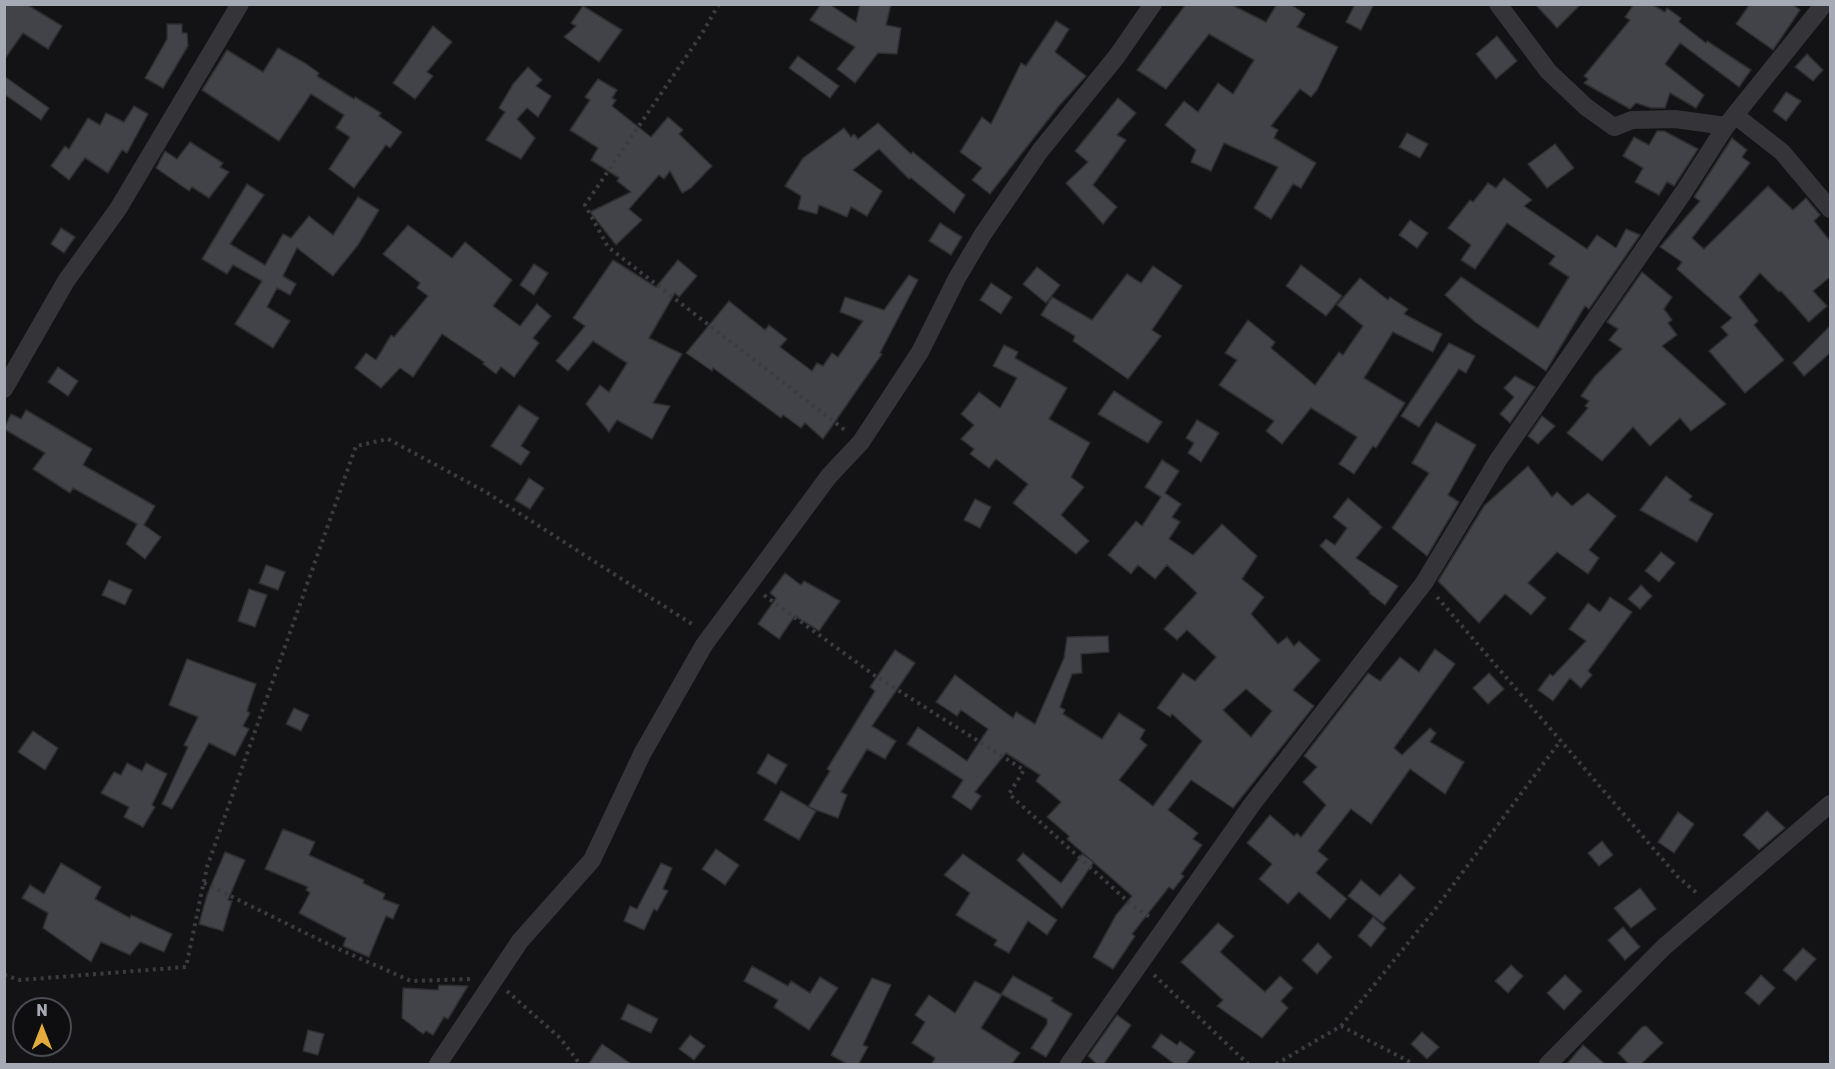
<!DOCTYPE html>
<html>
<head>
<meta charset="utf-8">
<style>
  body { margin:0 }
  #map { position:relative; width:1835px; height:1069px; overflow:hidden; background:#131315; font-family:Rubik,sans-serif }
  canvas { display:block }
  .frame { position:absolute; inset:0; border:6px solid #a6aab4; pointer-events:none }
  .north { position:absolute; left:12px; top:997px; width:60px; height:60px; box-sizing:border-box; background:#0e0e10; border:2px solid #4b4c52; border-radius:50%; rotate:0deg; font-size:16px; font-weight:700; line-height:24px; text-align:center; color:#a6aab4 }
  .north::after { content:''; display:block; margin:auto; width:21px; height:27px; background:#e2ab3e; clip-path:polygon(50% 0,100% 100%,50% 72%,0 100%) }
</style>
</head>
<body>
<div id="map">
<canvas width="1835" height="1069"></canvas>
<div class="frame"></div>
<div class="north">N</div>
</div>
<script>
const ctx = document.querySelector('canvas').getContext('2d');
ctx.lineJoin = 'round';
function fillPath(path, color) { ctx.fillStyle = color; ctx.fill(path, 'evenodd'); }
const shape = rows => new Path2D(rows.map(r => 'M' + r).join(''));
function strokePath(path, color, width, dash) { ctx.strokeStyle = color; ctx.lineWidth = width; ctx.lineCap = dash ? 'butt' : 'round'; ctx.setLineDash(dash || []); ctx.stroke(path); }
const building = shape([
  [4,4,26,4,62,26,48,49,23,33,4,60,4,4],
  [821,4,829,4,856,22,860,4,891,4,886,25,901,28,897,54,878,53,855,83,837,69,855,47,810,20,821,4],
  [1186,4,1230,4,1266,22,1277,4,1290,4,1305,14,1297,27,1338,47,1317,90,1311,97,1300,89,1271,126,1278,130,1274,138,1316,163,1301,188,1293,184,1271,219,1254,208,1278,167,1224,143,1211,171,1191,162,1196,150,1165,125,1184,101,1198,112,1218,83,1233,94,1254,60,1209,34,1166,89,1137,70,1186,4],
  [1355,4,1374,4,1361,30,1346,22,1355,4],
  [1535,4,1581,4,1557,28,1535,4],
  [1634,4,1651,4,1665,12,1667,8,1681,18,1679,22,1706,43,1707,41,1751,70,1739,87,1680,43,1665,64,1704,95,1696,108,1670,93,1665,108,1651,108,1636,103,1630,109,1584,83,1588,79,1584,76,1630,20,1625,17,1634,4],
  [1750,4,1792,4,1800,10,1773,50,1736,24,1750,4],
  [583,6,622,30,599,62,564,37,576,26,571,23,583,6],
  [1056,21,1069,29,1055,52,1086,76,1058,107,990,194,972,180,982,168,960,152,982,117,991,124,1021,63,1026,66,1056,21],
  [167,24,182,24,182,33,187,33,188,46,163,88,145,78,167,39,167,24],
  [433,26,452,42,427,72,433,76,415,99,393,83,433,26],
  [1497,36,1517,61,1496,79,1476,54,1497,36],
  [278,48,305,63,319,73,317,76,354,99,355,97,381,113,379,116,402,132,390,148,386,145,354,188,329,169,350,137,336,128,344,115,311,94,279,141,202,90,227,50,263,72,278,48],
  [1807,54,1823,70,1813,81,1795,67,1807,54],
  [798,56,839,86,830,98,789,68,798,56],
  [528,67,542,80,536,86,551,96,538,117,527,108,517,119,535,138,521,159,486,140,505,112,499,108,513,84,528,67],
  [4,76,49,108,41,120,4,94,4,76],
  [598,79,617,90,612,98,616,100,612,106,651,137,668,117,683,130,679,134,712,166,691,188,682,193,670,171,664,179,659,175,629,209,642,220,616,245,590,212,631,192,617,181,619,178,591,160,598,148,570,130,590,100,585,97,598,79],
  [1786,92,1801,101,1786,121,1773,111,1786,92],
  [1118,98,1136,113,1117,135,1126,140,1093,185,1117,207,1103,224,1066,183,1088,162,1075,151,1118,98],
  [134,106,148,114,127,153,122,150,108,173,85,158,69,180,51,166,65,146,69,149,88,118,100,125,106,113,124,122,134,106],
  [878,123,911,154,913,152,965,195,954,213,911,178,909,179,879,149,853,170,882,191,867,216,851,207,847,217,819,205,817,214,798,209,801,196,785,186,803,158,844,128,851,137,854,134,858,139,878,123],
  [1657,131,1664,131,1698,149,1674,186,1667,182,1659,195,1635,182,1643,168,1623,156,1634,137,1649,145,1657,131],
  [1407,133,1428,144,1420,158,1399,147,1407,133],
  [1732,138,1747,150,1742,157,1750,163,1692,238,1704,249,1768,186,1793,210,1806,198,1820,215,1814,221,1830,241,1830,277,1813,291,1827,306,1809,322,1781,291,1779,292,1760,273,1739,297,1758,321,1754,325,1784,360,1745,393,1709,351,1728,335,1721,327,1732,318,1677,269,1682,262,1660,247,1700,201,1694,197,1732,138],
  [190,142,223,163,220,167,229,172,209,198,192,187,189,191,156,168,165,151,177,159,190,142],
  [1555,144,1574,168,1547,188,1528,164,1555,144],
  [1504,178,1532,200,1524,206,1587,249,1597,235,1616,248,1626,229,1640,235,1589,309,1585,306,1546,371,1475,322,1445,295,1461,277,1538,328,1569,277,1549,264,1555,256,1507,223,1475,269,1461,260,1471,245,1448,228,1470,200,1473,202,1488,183,1496,188,1504,178],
  [247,184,264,195,230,244,265,265,283,234,291,238,309,216,333,235,358,197,379,210,358,245,333,276,297,248,283,276,296,284,290,295,277,288,267,307,290,321,273,348,235,324,262,281,233,265,227,274,202,259,247,184],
  [1410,220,1428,233,1417,248,1399,235,1410,220],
  [940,223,962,237,951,255,929,241,940,223],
  [408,225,452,258,465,242,512,280,493,306,520,326,537,304,551,316,533,338,539,343,514,377,501,367,496,374,483,364,484,362,442,334,413,377,400,368,381,388,355,368,366,353,376,360,391,335,394,337,428,296,417,288,420,283,383,254,408,225],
  [61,228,75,237,64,253,51,244,61,228],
  [613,260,656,287,678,260,697,276,679,297,675,293,649,338,682,354,653,403,670,406,652,439,617,420,609,432,586,404,600,385,609,392,627,363,593,341,568,371,556,361,585,326,573,318,613,260],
  [534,264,548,273,534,295,520,285,534,264],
  [1301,265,1342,296,1326,316,1286,286,1301,265],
  [1153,266,1182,286,1152,330,1161,336,1128,379,1073,341,1075,336,1041,315,1052,297,1092,320,1127,274,1141,283,1153,266],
  [1037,267,1060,285,1046,303,1023,284,1037,267],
  [1642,272,1672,297,1664,309,1672,320,1668,323,1677,335,1662,346,1726,404,1691,431,1680,418,1650,446,1633,427,1602,461,1567,433,1588,408,1585,406,1589,401,1581,396,1595,376,1622,349,1609,340,1618,329,1607,322,1642,272],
  [909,275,918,280,880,353,882,354,823,439,805,423,801,428,783,415,781,418,713,368,712,371,686,353,729,301,765,330,769,325,787,339,780,347,812,371,817,363,823,366,832,353,838,357,863,321,840,312,845,297,884,310,909,275],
  [1360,278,1388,300,1390,297,1408,309,1404,314,1442,334,1433,352,1393,332,1364,378,1405,403,1376,448,1373,446,1354,474,1339,464,1357,437,1311,408,1282,444,1266,431,1274,421,1219,385,1237,360,1225,353,1248,320,1275,342,1271,348,1315,385,1339,352,1343,355,1363,326,1337,305,1360,278],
  [991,283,1012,297,1001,314,980,300,991,283],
  [1830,326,1830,353,1804,376,1793,363,1830,326],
  [1449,343,1475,356,1466,373,1459,369,1419,427,1401,416,1449,343],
  [1004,345,1018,352,1015,358,1067,388,1049,419,1090,443,1071,477,1084,487,1061,515,1089,541,1076,554,1013,503,1028,484,996,459,989,468,970,454,974,449,961,439,974,425,961,414,979,392,1000,408,1017,378,993,366,1004,345],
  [58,367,78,381,68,396,48,382,58,367],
  [1515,376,1535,387,1510,423,1500,414,1514,397,1504,388,1515,376],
  [1114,391,1162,422,1148,443,1098,414,1114,391],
  [519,405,539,418,521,446,530,452,521,465,491,446,519,405],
  [26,410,92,449,83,465,155,506,144,525,161,537,145,559,126,544,137,524,73,488,70,493,33,469,45,453,4,429,11,414,21,419,26,410],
  [1542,416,1555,426,1538,444,1528,436,1542,416],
  [1197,420,1219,433,1201,462,1188,453,1194,443,1186,438,1197,420],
  [1436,422,1476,445,1448,495,1459,502,1427,556,1392,528,1429,473,1412,463,1436,422],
  [1162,460,1179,471,1165,493,1181,504,1172,517,1180,522,1169,539,1193,555,1222,524,1257,556,1242,579,1264,597,1251,614,1278,644,1287,637,1294,646,1299,641,1320,660,1293,690,1314,706,1233,808,1191,780,1168,810,1198,833,1193,839,1202,845,1181,874,1184,876,1173,890,1169,887,1132,934,1135,936,1113,969,1093,957,1116,915,1132,896,1067,839,1069,836,1047,817,1061,802,1036,781,1040,775,1006,753,975,792,981,796,971,810,952,797,963,780,907,744,918,727,967,761,988,729,961,710,957,716,936,702,955,675,1013,718,1016,712,1035,724,1064,658,1067,637,1108,636,1109,652,1081,654,1082,673,1072,674,1060,707,1065,710,1063,714,1102,739,1119,713,1145,730,1140,739,1147,745,1119,780,1153,806,1202,741,1172,714,1170,717,1157,708,1183,673,1195,681,1216,657,1187,630,1177,640,1164,629,1197,593,1167,565,1155,579,1138,565,1131,574,1108,555,1136,521,1142,526,1161,497,1145,487,1162,460],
  [1246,689,1272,711,1251,737,1223,710,1246,689],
  [1528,466,1552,497,1557,492,1572,506,1588,493,1616,516,1589,550,1599,558,1588,574,1557,552,1528,583,1546,598,1531,615,1505,594,1479,623,1438,581,1484,506,1528,466],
  [1666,476,1692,496,1689,500,1713,514,1697,542,1640,510,1666,476],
  [529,478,544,488,530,509,515,500,529,478],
  [1348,498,1382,527,1356,558,1398,586,1385,605,1369,593,1370,592,1320,546,1326,539,1335,545,1347,528,1333,517,1348,498],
  [975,499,991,507,980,528,964,520,975,499],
  [1661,552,1675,563,1659,582,1645,571,1661,552],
  [266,565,285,572,278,590,259,583,266,565],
  [785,573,801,585,804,581,840,601,819,631,795,616,779,639,758,624,776,598,770,593,785,573],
  [109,580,132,590,125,605,102,595,109,580],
  [1641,585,1652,596,1640,609,1628,599,1641,585],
  [249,589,267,595,255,627,238,621,249,589],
  [1610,597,1632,612,1588,671,1592,675,1581,688,1570,678,1553,701,1538,690,1550,674,1553,676,1586,641,1569,629,1588,603,1600,612,1610,597],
  [1435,649,1455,664,1394,748,1402,755,1430,728,1436,733,1430,742,1464,762,1445,794,1410,769,1371,824,1351,809,1318,851,1328,859,1316,873,1347,899,1330,919,1299,892,1288,904,1259,879,1272,864,1247,843,1270,815,1294,836,1297,833,1301,837,1326,805,1303,782,1317,767,1304,756,1368,673,1380,681,1400,657,1419,672,1435,649],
  [895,650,915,663,872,726,896,741,885,759,867,749,841,792,847,795,838,818,808,807,830,771,827,769,875,691,870,687,895,650],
  [187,659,256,684,247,711,250,713,243,726,249,729,235,756,209,743,172,809,162,804,188,747,184,745,198,717,169,705,187,659],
  [1489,673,1504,689,1488,704,1473,688,1489,673],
  [294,708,309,715,301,731,286,724,294,708],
  [33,731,58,748,45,770,18,752,33,731],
  [768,754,787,765,776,784,757,773,768,754],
  [127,763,142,771,146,763,167,774,152,805,155,807,143,827,124,817,129,807,101,793,114,772,121,775,127,763],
  [781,791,816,811,799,840,764,820,781,791],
  [1767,811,1785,828,1759,850,1743,835,1767,811],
  [1678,812,1694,824,1674,853,1658,842,1678,812],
  [283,829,315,842,309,855,364,880,363,883,385,894,383,899,399,905,393,919,386,916,369,957,343,946,346,938,299,913,310,893,306,890,308,887,265,869,283,829],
  [1602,841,1613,855,1599,866,1588,853,1602,841],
  [716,849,739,865,725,885,702,869,716,849],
  [225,852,245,860,228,900,232,901,223,931,199,924,207,895,225,852],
  [1023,853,1061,883,1082,854,1094,862,1062,908,1017,860,1023,853],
  [963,854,1057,920,1047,935,1028,921,1009,953,994,945,997,940,956,915,970,893,944,875,963,854],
  [61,863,101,887,95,899,130,918,131,915,172,934,164,952,140,942,130,955,101,942,91,962,43,928,48,913,22,898,30,885,44,894,61,863],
  [661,863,672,868,663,889,668,891,657,911,654,909,644,930,624,921,630,906,637,909,661,863],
  [1400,874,1415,888,1383,923,1348,896,1361,880,1380,896,1400,874],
  [1640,888,1656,909,1631,928,1614,908,1640,888],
  [1373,917,1386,928,1371,947,1358,936,1373,917],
  [1218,923,1234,936,1220,952,1265,992,1280,976,1293,988,1281,1001,1288,1008,1262,1038,1217,1006,1223,1000,1181,962,1218,923],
  [1623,927,1640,947,1625,960,1608,940,1623,927],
  [1318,943,1332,957,1317,974,1302,960,1318,943],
  [1803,948,1816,959,1796,981,1783,970,1803,948],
  [1511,965,1523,976,1508,993,1495,981,1511,965],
  [752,966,788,986,791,981,810,993,820,977,838,988,809,1030,774,1007,778,1000,744,981,752,966],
  [1565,975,1582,991,1564,1010,1547,993,1565,975],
  [1761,975,1775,988,1759,1005,1745,993,1761,975],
  [1013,976,1053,998,1051,1001,1072,1014,1046,1057,1031,1048,1047,1024,1047,1019,1001,994,1013,976],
  [872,978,891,985,863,1045,868,1047,858,1065,849,1065,831,1055,872,978],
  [975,981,1002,995,981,1028,1020,1053,1011,1065,931,1065,935,1058,912,1043,925,1022,915,1015,929,995,955,1013,975,981],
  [439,985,468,986,448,1019,444,1017,433,1035,426,1031,423,1034,402,1018,403,988,438,990,439,985],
  [628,1004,658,1019,651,1033,621,1019,628,1004],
  [1117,1015,1131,1025,1103,1065,1098,1065,1088,1056,1117,1015],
  [1646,1026,1663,1043,1640,1065,1630,1065,1618,1053,1642,1027,1646,1026],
  [308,1030,324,1034,318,1055,303,1051,308,1030],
  [1422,1032,1439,1047,1427,1059,1411,1044,1422,1032],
  [1161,1034,1177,1045,1180,1041,1195,1052,1185,1065,1176,1065,1152,1047,1161,1034],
  [690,1035,705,1046,694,1060,679,1049,690,1035],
  [602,1044,633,1065,588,1065,602,1044],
  [1583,1045,1606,1065,1566,1065,1583,1045]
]);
fillPath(building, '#424348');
strokePath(building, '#2e2e31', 1.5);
strokePath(shape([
  [719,4,701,35,585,205,608,247,846,431],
  [764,595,874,675,1024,770,1009,794,1134,907,1150,917],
  [1437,597,1677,876,1699,895],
  [204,883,332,946,411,981,472,979],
  [4,975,20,980,186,967,207,867,356,446,388,439,486,492,695,626],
  [1154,975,1248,1064],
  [507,991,560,1038,580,1064],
  [1341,1026,1433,912,1561,740],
  [1276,1064,1341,1026,1414,1064]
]), '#3b3c40', 4, [3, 4.5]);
strokePath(shape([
  [1498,4,1548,71,1586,107,1614,127,1632,120,1675,119,1726,126],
  [1736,116,1782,152,1830,209],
  [4,389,66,281,118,209,240,4],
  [438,1064,520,941,592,860,642,754,704,645,829,476,861,442,920,352,957,278,983,234,1040,151,1117,56,1153,4],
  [1069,1064,1253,803,1424,583,1498,460,1683,193,1726,126,1824,4],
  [1548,1064,1664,947,1830,804]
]), '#353539', 18);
</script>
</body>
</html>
